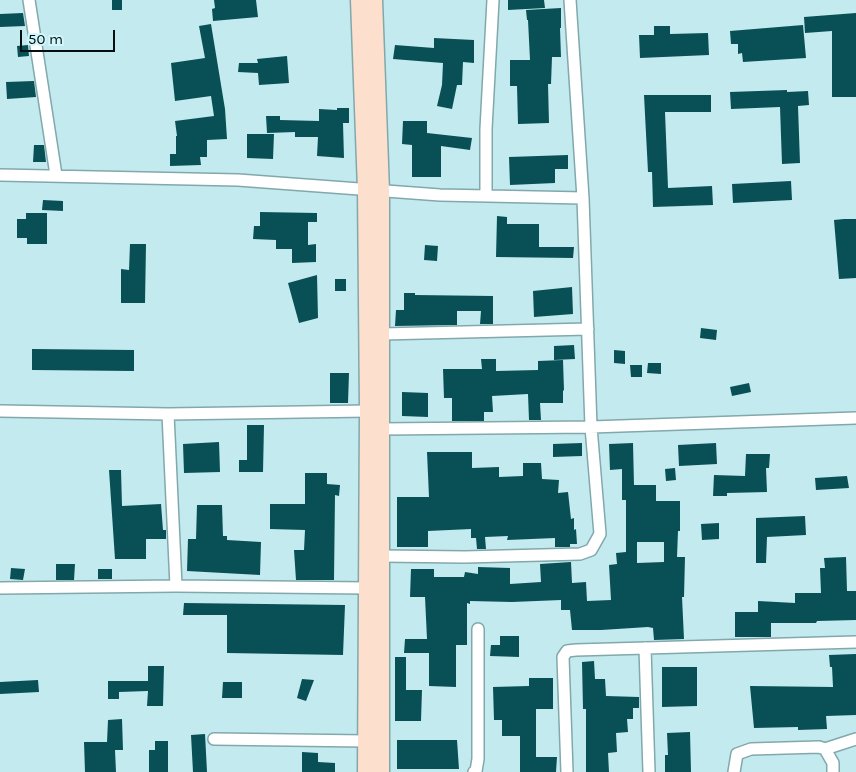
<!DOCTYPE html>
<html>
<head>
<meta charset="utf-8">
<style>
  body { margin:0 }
  #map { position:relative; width:856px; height:772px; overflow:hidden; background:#c3eaee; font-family:Karla,sans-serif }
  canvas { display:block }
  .scale { position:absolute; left:20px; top:30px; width:95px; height:22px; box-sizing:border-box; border:2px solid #030f11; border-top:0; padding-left:6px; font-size:15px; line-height:18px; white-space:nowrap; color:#030f11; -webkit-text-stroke:4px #d0f7fb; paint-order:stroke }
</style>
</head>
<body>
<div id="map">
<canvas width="856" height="772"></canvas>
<div class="scale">50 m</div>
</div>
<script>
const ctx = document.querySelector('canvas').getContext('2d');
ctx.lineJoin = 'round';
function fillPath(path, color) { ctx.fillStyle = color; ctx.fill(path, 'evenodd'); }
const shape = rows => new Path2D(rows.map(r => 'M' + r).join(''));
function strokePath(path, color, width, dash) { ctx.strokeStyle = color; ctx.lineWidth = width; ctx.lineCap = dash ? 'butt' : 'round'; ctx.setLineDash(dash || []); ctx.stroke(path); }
fillPath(shape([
  [112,0,122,0,122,10,112,10],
  [214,0,256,0,258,17,213,21,212,9,215,8],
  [508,0,544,0,545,8,508,10],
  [561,8,561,28,560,28,561,57,552,57,551,84,548,84,549,123,518,124,517,86,510,86,510,60,530,60,528,20,527,20,526,10],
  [23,13,25,26,0,27,0,14],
  [856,13,856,97,832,97,832,31,805,33,804,17],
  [211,24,225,109,227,139,207,140,207,157,200,157,201,165,170,166,170,154,176,154,176,136,177,136,175,121,214,116,211,96,175,101,171,63,205,58,199,26],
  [803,25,806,58,743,62,742,53,738,54,738,44,731,44,730,31],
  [654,26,670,26,670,34,708,33,709,55,640,58,639,35,654,35],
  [434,38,474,40,474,63,463,62,462,85,457,85,452,109,437,106,442,85,443,63,393,59,395,45,434,48],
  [28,45,29,56,18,57,17,46],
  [287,56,289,83,259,85,258,73,238,72,239,63,258,63,257,59],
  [34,81,36,97,7,99,6,82],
  [787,90,787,92,808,91,809,105,798,106,800,163,782,164,780,107,731,109,730,92],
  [644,95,711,95,711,112,665,112,668,188,712,186,713,205,653,207,652,172,648,172],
  [337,108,349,108,349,123,343,123,344,158,317,156,318,137,295,137,295,132,267,133,266,116,280,116,280,120,319,121,319,109,337,110],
  [403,121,427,121,427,133,472,138,470,150,441,146,441,177,412,177,412,145,402,144],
  [247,134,274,134,273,159,247,158],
  [34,145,44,145,46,162,33,162],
  [568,155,568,169,555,169,555,183,510,185,509,157],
  [791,181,792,200,733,203,732,184],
  [43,200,63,201,63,211,42,210],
  [260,212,317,213,317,222,308,222,308,245,316,244,316,262,292,263,292,249,276,249,276,240,253,239,254,226,260,226],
  [26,213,47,213,47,244,27,244,27,238,17,238,17,219,26,219],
  [497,216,507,217,507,224,539,224,539,247,574,247,573,258,496,257],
  [844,219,856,219,856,278,839,279,834,220],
  [130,244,146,244,145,303,121,303,121,269,129,270],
  [425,245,438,246,437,261,424,260],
  [317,275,318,318,299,323,288,283],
  [335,279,346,279,346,291,335,291],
  [572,287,573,314,534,317,533,291],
  [404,293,415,293,415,295,493,296,493,324,480,324,481,311,457,311,457,325,395,326,396,310,404,310],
  [701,328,717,330,716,340,700,338],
  [574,345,575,359,554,360,554,346],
  [32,349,134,350,134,371,32,370],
  [614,350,625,351,625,364,614,363],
  [481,359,496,359,496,371,538,370,538,361,563,360,564,390,563,391,563,403,540,403,541,420,529,420,528,394,492,396,493,412,484,412,484,421,452,421,452,398,444,398,443,369,482,369],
  [648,363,661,363,661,374,647,373],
  [630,365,642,365,642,377,631,377],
  [330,373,349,373,348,403,330,403],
  [749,383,751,392,732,396,730,387],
  [402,392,428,393,428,417,402,416],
  [247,425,264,425,263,472,239,472,239,460,247,460],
  [219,442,220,472,184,473,183,444],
  [582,443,582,456,553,457,553,444],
  [633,443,634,485,656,485,656,501,680,501,680,531,678,531,677,557,685,557,684,597,682,597,684,639,654,640,653,628,648,627,601,630,572,630,570,610,561,610,561,600,512,602,470,601,470,604,467,603,467,645,456,645,456,687,429,686,429,653,404,653,405,639,427,639,425,597,410,597,411,569,434,569,434,577,464,577,465,572,478,574,478,567,510,568,510,584,541,582,540,564,571,562,572,583,586,582,587,601,611,600,609,565,617,564,616,553,626,552,626,500,622,500,622,469,610,470,609,444],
  [637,542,664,542,664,562,637,563],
  [716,443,717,464,679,466,678,445],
  [427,452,472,452,472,468,499,467,499,477,523,476,523,463,541,463,542,479,559,480,558,493,568,492,571,519,574,518,574,530,576,529,577,544,570,544,570,547,555,547,555,538,507,540,508,536,485,537,486,549,477,549,476,538,471,538,471,529,428,531,428,547,397,547,397,497,429,497],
  [746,454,770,454,769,468,766,468,767,492,727,493,727,496,713,496,714,475,745,476],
  [675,468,676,480,666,481,665,469],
  [109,470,121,470,122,506,161,504,163,530,166,530,166,539,146,539,146,559,115,559],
  [305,473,327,473,327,484,340,485,339,496,335,495,334,580,296,580,294,550,304,550,305,530,270,529,270,504,305,504],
  [847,476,849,488,816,490,815,478],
  [197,505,222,505,223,536,227,536,227,540,261,542,260,575,187,571,188,539,196,539],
  [805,516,806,535,767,537,766,563,756,563,756,518],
  [719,523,719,539,702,540,701,524],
  [846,557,847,591,856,591,856,620,817,621,816,623,771,623,771,637,735,637,735,612,758,612,758,601,795,603,795,593,821,593,820,568,825,568,824,558],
  [56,564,75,564,74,580,56,580],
  [11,568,25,569,23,580,10,579],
  [98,569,112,569,112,579,98,579],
  [184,603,345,605,343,655,227,653,227,615,183,615],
  [500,636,519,636,519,657,490,656,491,645,500,645],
  [856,654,856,715,826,716,827,729,798,730,798,727,754,728,750,686,833,687,832,667,830,667,829,655],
  [395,657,406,657,406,690,422,690,421,721,395,721],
  [594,661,595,679,605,679,606,696,639,697,639,708,633,708,633,719,627,719,628,732,616,733,617,752,608,753,609,772,586,772,586,709,583,709,582,662],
  [148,666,164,666,163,706,147,706,148,691,119,692,119,699,108,699,108,681,148,681],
  [662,667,697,667,697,706,662,707],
  [529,678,553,678,553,709,536,709,536,757,557,757,556,772,520,772,520,736,502,736,502,720,494,720,493,687,529,686],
  [302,679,314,680,306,701,297,698],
  [38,680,39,692,0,694,0,682],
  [223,682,242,682,242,698,222,698],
  [122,719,123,750,115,750,116,772,85,772,84,742,107,742,108,720],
  [690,732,691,772,665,772,665,755,668,755,667,733],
  [205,734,207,772,193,772,191,735],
  [397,740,457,740,459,769,397,769],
  [155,741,168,741,168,772,149,772,149,750,155,750],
  [302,752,318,753,318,762,335,763,335,772,302,772]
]), '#085056');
const street = shape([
  [29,0,56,175],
  [0,175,238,180,440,195,583,198],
  [486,196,486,129,493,0],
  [382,334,588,329],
  [0,411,168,414,368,411],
  [168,414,176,586],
  [382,429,591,427,856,418],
  [382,556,465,557,580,554,591,550,600,534,591,427,583,198,570,0],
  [0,588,176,586,367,588],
  [645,648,649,772],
  [214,739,366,741],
  [825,749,833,763,833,772],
  [474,772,476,771,478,759,478,629],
  [567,772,563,657,567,651,576,650,856,642],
  [734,772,737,754,751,749,819,747,825,749,856,739]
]);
const secondary = shape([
  [359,0,366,190,368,411,366,772],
  [374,0,381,191,381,772]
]);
strokePath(street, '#82a8ac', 14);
strokePath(secondary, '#82a8ac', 19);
strokePath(street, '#fff', 11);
strokePath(secondary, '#fcdfcc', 16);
</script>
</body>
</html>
